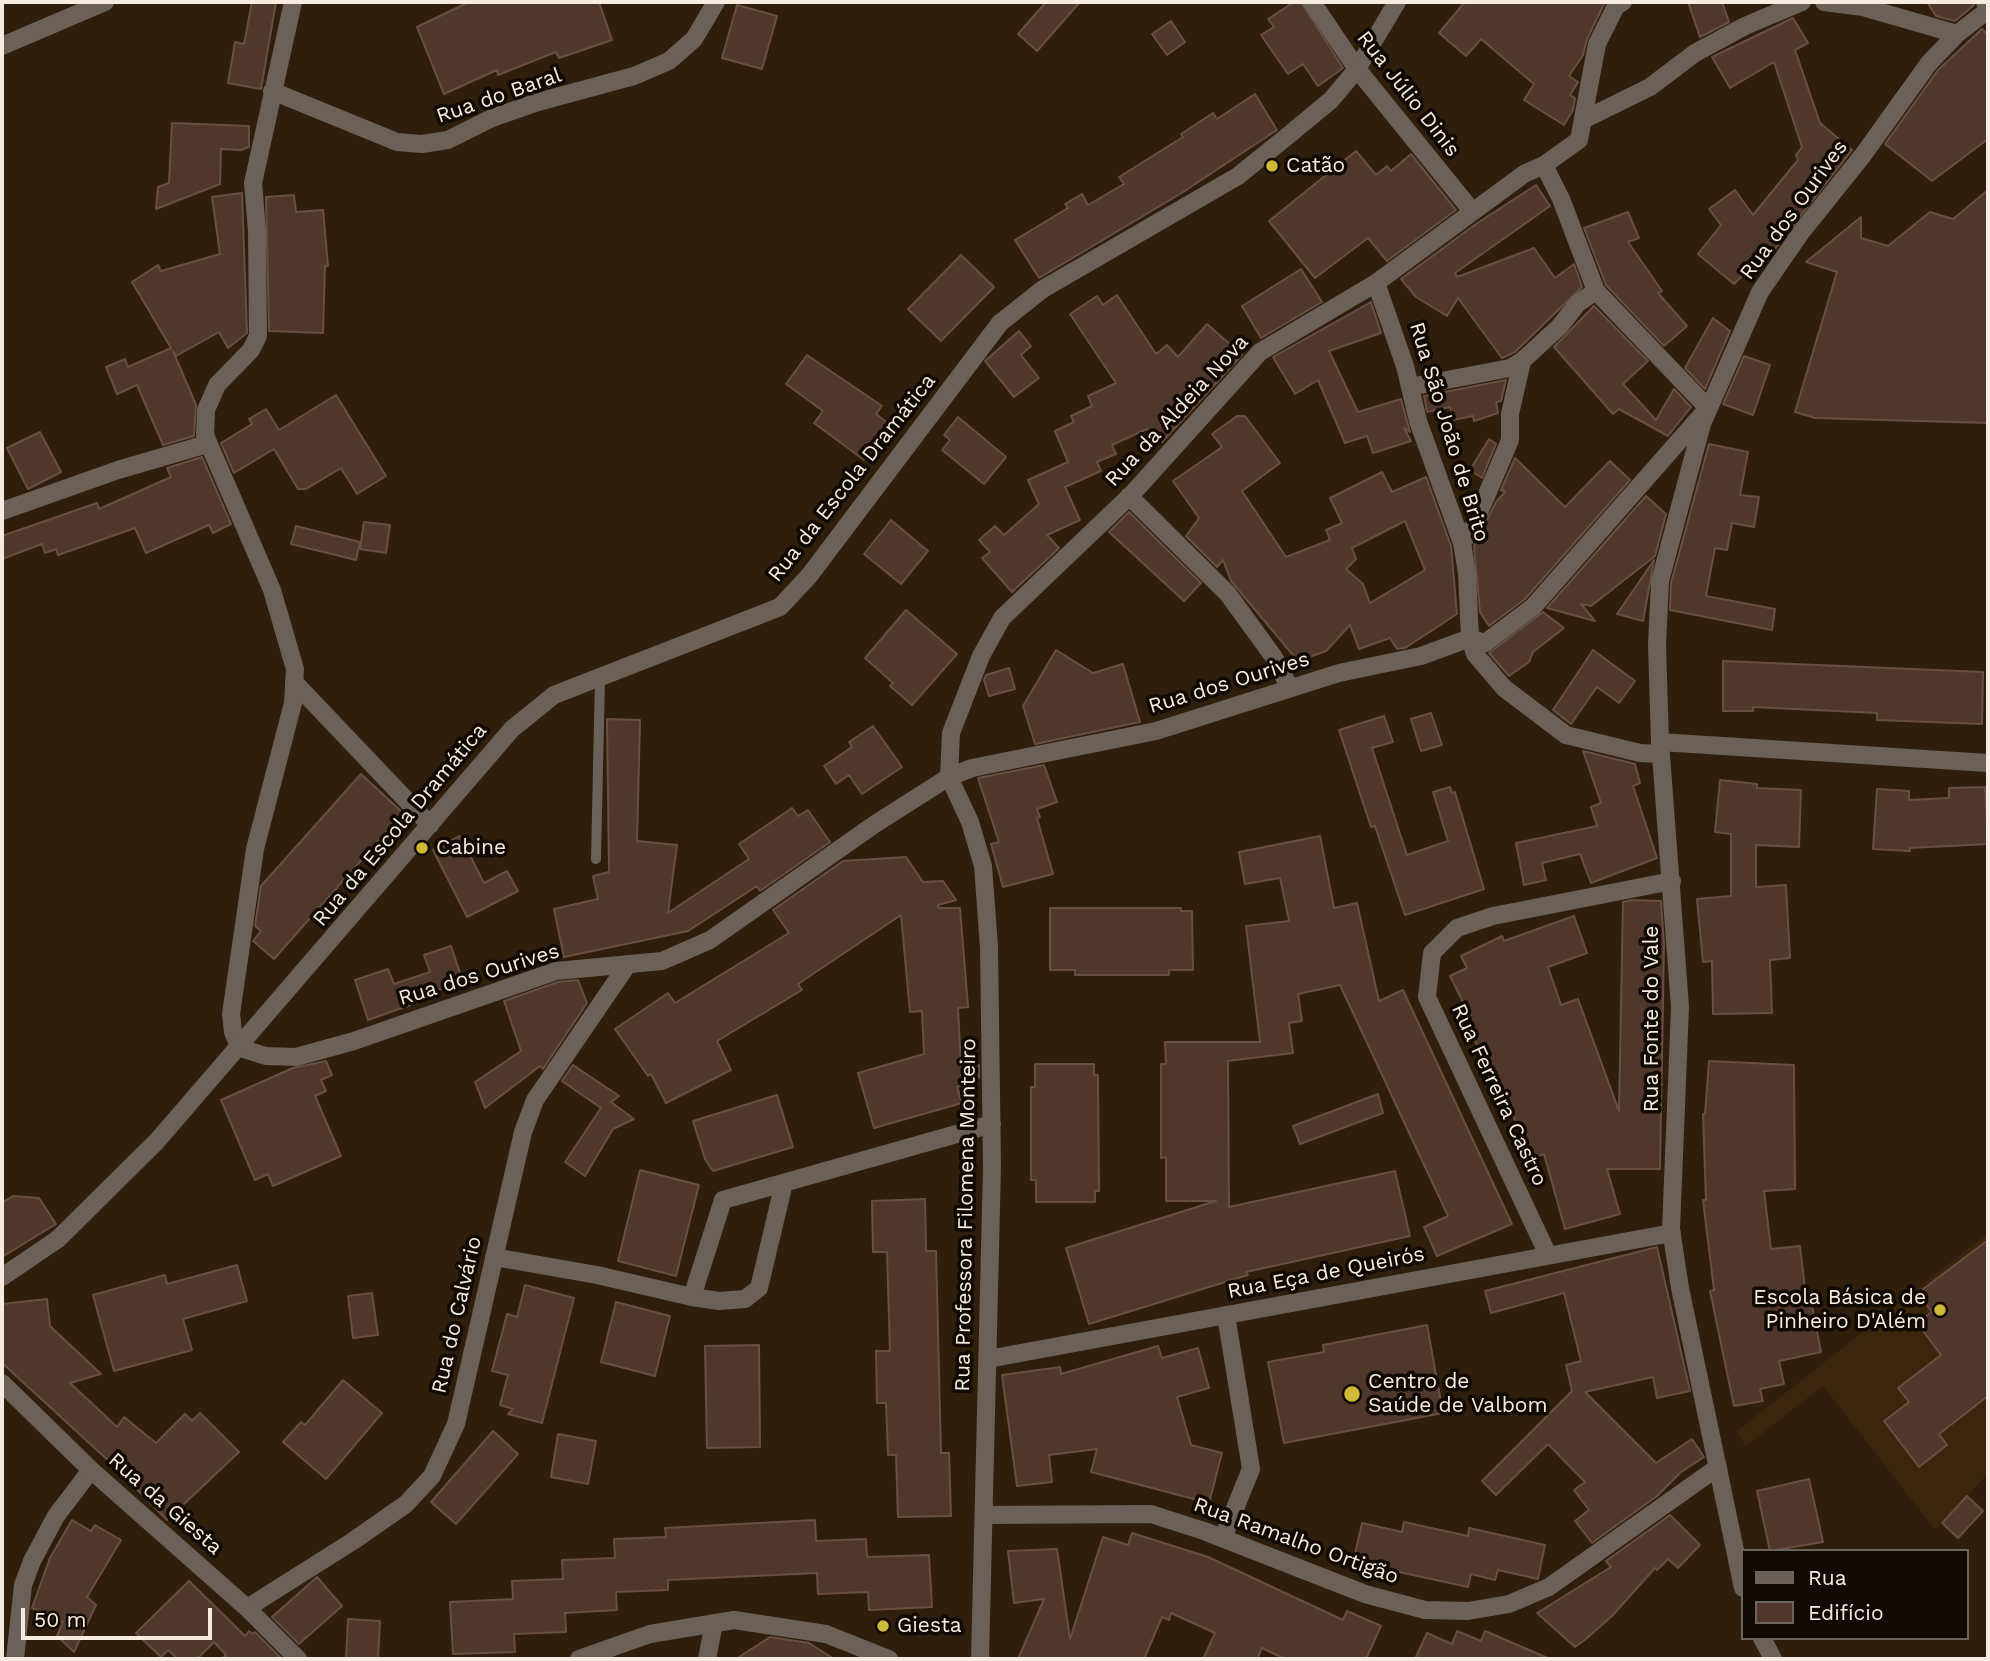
<!DOCTYPE html>
<html>
<head>
<meta charset="utf-8">
<style>
  body { margin:0 }
  #map { position:relative; width:1990px; height:1661px; overflow:hidden; background:#2f1e0b; font-family:"Work Sans",sans-serif }
  canvas { display:block }
  .frame { position:absolute; inset:0; border:4px solid #f8ece1; pointer-events:none }
  .legend { position:absolute; left:1741px; top:1549px; width:228px; height:91px; box-sizing:border-box; background:#110a04; border:2px solid #6d645c; margin:0; padding:9px 12px; list-style:none; font-size:21px; color:#f8ece1 }
  .legend li { display:flex; align-items:center; gap:14px; height:35px }
  .legend b { width:35px; border:2px solid #6d645c }
  .scale { position:absolute; left:21px; top:1608px; width:191px; height:32px; box-sizing:border-box; border:4px solid #f8ece1; border-top:0; padding-left:9px; font-size:21px; line-height:24px; white-space:nowrap; color:#f8ece1; -webkit-text-stroke:5px #110a04; paint-order:stroke }
</style>
</head>
<body>
<div id="map">
<canvas width="1990" height="1661"></canvas>
<div class="frame"></div>
<ul class="legend">
<li><b style="height:9px;background:#6b6159"></b>Rua</li>
<li><b style="height:19px;background:#50372c"></b>Edifício</li>
</ul>
<div class="scale">50 m</div>
</div>
<script>
const ctx = document.querySelector('canvas').getContext('2d');
ctx.lineJoin = 'round';
function fillPath(path, color) { ctx.fillStyle = color; ctx.fill(path, 'evenodd'); }
const shape = rows => new Path2D(rows.map(r => 'M' + r).join(''));
function strokePath(path, color, width, dash) { ctx.strokeStyle = color; ctx.lineWidth = width; ctx.lineCap = dash ? 'butt' : 'round'; ctx.setLineDash(dash || []); ctx.stroke(path); }
function write(font, color, halo, rows, align = 'center') {
  ctx.font = font + ' "Work Sans",sans-serif'; ctx.lineWidth = 7; ctx.setLineDash([]); ctx.textBaseline = 'middle'; ctx.strokeStyle = halo; ctx.fillStyle = color; for (const [text, x, y, turn = 0] of rows) {
    ctx.save(); ctx.translate(x, y); ctx.rotate((+turn || 0) * Math.PI / 180); ctx.textAlign = isNaN(turn) ? turn : align; if (halo) ctx.strokeText(text, 0, 0); ctx.fillText(text, 0, 0); ctx.restore();
  }
}
fillPath(shape([
  [1988,1233,1988,1474,1935,1530,1823,1386,1746,1446,1736,1432]
]), '#3b250c');
const building = shape([
  [252,2,276,2,261,89,228,83,235,42,244,44,252,2],
  [469,2,599,2,612,40,559,58,556,52,498,75,497,70,444,94,417,27,469,2],
  [1046,2,1080,2,1037,51,1018,34,1046,2],
  [1294,2,1301,2,1343,68,1318,86,1303,64,1288,74,1261,35,1274,27,1268,19,1294,2],
  [1465,2,1605,2,1587,39,1583,55,1569,76,1578,82,1570,95,1575,98,1573,110,1564,125,1524,100,1534,84,1481,39,1466,56,1439,33,1465,2],
  [1688,2,1722,2,1729,22,1700,37,1688,2],
  [1927,2,1974,2,1974,5,1955,21,1936,16,1927,2],
  [737,5,777,16,762,69,722,58,737,5],
  [1793,18,1808,43,1795,50,1820,123,1852,150,1750,281,1743,275,1734,284,1698,254,1721,225,1709,209,1735,190,1753,215,1798,160,1796,155,1802,147,1774,62,1730,88,1712,57,1793,18],
  [1171,21,1185,42,1167,55,1152,34,1171,21],
  [1982,29,1988,35,1988,139,1932,181,1885,144,1938,70,1982,29],
  [1255,94,1277,130,1180,194,1039,278,1015,240,1068,208,1065,204,1082,194,1088,205,1124,184,1119,177,1183,137,1181,134,1213,113,1217,119,1255,94],
  [172,123,249,126,249,147,241,150,221,149,220,184,156,209,158,187,169,183,172,123],
  [1356,151,1376,175,1387,166,1391,171,1411,154,1456,210,1387,261,1368,238,1315,278,1269,221,1356,151],
  [1536,185,1550,206,1455,273,1457,277,1534,248,1555,278,1574,264,1582,287,1515,352,1502,358,1458,298,1447,316,1416,297,1401,279,1476,224,1536,185],
  [1988,190,1988,423,1815,418,1795,412,1837,272,1806,262,1861,217,1861,238,1888,246,1930,212,1953,219,1988,190],
  [242,193,247,333,228,348,219,332,176,356,173,351,196,405,194,436,163,445,137,385,117,394,106,367,125,359,128,367,171,348,132,282,158,265,161,271,220,254,212,197,242,193],
  [294,195,296,212,323,210,328,266,325,266,323,333,269,331,266,197,294,195],
  [1628,212,1639,238,1628,242,1662,291,1658,293,1687,326,1664,346,1606,285,1584,228,1628,212],
  [961,255,994,287,941,341,908,309,961,255],
  [1301,269,1322,302,1261,338,1242,306,1301,269],
  [1117,295,1156,354,1167,345,1178,357,1207,324,1242,355,1162,442,1147,429,1112,445,1116,454,1097,462,1101,471,1065,487,1080,520,1047,535,1059,548,1012,592,982,558,990,552,979,540,995,526,1004,535,1039,504,1028,480,1068,462,1055,431,1074,422,1071,416,1092,406,1088,396,1116,383,1070,314,1097,296,1103,305,1117,295],
  [1371,302,1381,333,1329,351,1358,412,1401,399,1410,432,1404,428,1411,441,1373,453,1367,436,1345,443,1318,380,1295,394,1273,357,1371,302],
  [1594,306,1648,361,1623,384,1656,420,1674,389,1691,407,1668,436,1619,409,1613,414,1554,347,1594,306],
  [1713,318,1730,331,1705,389,1685,368,1713,318],
  [1019,331,1031,346,1021,355,1039,378,1014,397,985,361,1019,331],
  [807,355,882,406,876,414,890,425,864,460,814,423,823,411,786,384,807,355],
  [1744,356,1770,365,1753,415,1723,404,1744,356],
  [1506,380,1501,401,1496,402,1498,413,1474,421,1473,416,1453,420,1450,407,1427,412,1424,396,1506,380],
  [336,395,386,476,357,494,341,468,306,489,298,489,274,449,234,473,221,443,252,424,249,419,266,409,279,430,336,395],
  [1237,416,1245,416,1280,463,1242,491,1286,557,1330,540,1326,530,1342,523,1330,498,1382,472,1392,492,1426,477,1451,546,1457,614,1405,648,1397,649,1390,638,1359,649,1350,625,1326,651,1298,661,1231,581,1223,560,1217,567,1186,536,1199,518,1173,481,1222,447,1212,434,1237,416],
  [1405,521,1425,570,1370,603,1363,584,1346,569,1356,559,1352,548,1405,521],
  [958,417,1006,457,984,484,942,450,950,440,944,435,958,417],
  [40,432,61,472,28,489,7,448,40,432],
  [1489,439,1496,444,1482,478,1470,470,1489,439],
  [1709,444,1748,452,1740,495,1759,497,1754,527,1732,523,1727,550,1715,548,1706,596,1775,609,1772,630,1670,610,1671,583,1709,444],
  [202,457,231,524,213,533,209,525,146,553,135,528,58,555,56,549,45,553,42,544,2,559,2,536,97,503,99,509,171,477,167,468,202,457],
  [1515,458,1565,507,1610,461,1630,480,1525,599,1489,626,1480,612,1474,546,1496,502,1505,492,1501,490,1515,458],
  [1646,496,1666,514,1655,556,1591,606,1581,604,1595,621,1547,608,1646,496],
  [1129,512,1201,583,1184,601,1109,532,1129,512],
  [891,520,928,551,901,584,864,554,891,520],
  [364,522,390,525,386,553,360,549,364,522],
  [296,526,360,542,356,560,291,544,296,526],
  [1654,560,1643,621,1617,614,1626,601,1654,560],
  [906,610,957,654,912,705,890,686,893,683,865,658,906,610],
  [1543,612,1564,628,1533,652,1529,662,1509,676,1489,653,1543,612],
  [1056,650,1093,673,1123,664,1140,722,1035,744,1023,706,1056,650],
  [1593,650,1635,681,1619,703,1597,687,1571,724,1553,710,1593,650],
  [1723,661,1983,672,1982,724,1877,720,1877,713,1753,707,1753,711,1723,711,1723,661],
  [1009,668,1015,689,989,696,984,680,986,675,1009,668],
  [1431,713,1442,745,1421,751,1411,719,1431,713],
  [1384,716,1393,742,1372,748,1407,855,1448,841,1433,792,1450,787,1452,793,1455,792,1484,889,1405,915,1375,826,1371,827,1339,730,1384,716],
  [607,719,640,720,637,841,677,845,668,913,749,859,739,844,792,808,798,816,808,810,830,842,760,891,757,886,688,931,564,957,554,909,598,899,593,876,609,872,607,719],
  [873,726,902,767,862,794,849,775,836,784,824,766,852,747,849,742,873,726],
  [1583,751,1635,764,1640,783,1633,786,1657,858,1591,883,1580,854,1542,863,1546,880,1524,885,1516,843,1597,826,1591,807,1601,803,1583,751],
  [1044,765,1057,802,1037,809,1040,817,1037,818,1053,874,1003,887,991,844,999,842,978,778,1044,765],
  [361,774,403,813,274,959,253,941,261,931,255,926,261,886,361,774],
  [1720,780,1757,784,1757,788,1801,790,1799,847,1756,845,1756,887,1786,885,1790,958,1770,960,1772,1013,1713,1014,1712,961,1703,962,1697,899,1731,896,1731,834,1715,832,1720,780],
  [1985,787,1988,844,1910,848,1910,851,1873,849,1877,789,1909,791,1909,800,1949,798,1949,788,1985,787],
  [460,836,484,883,507,871,518,891,467,917,433,850,460,836],
  [1320,836,1334,908,1357,903,1379,1001,1403,990,1512,1224,1437,1256,1424,1227,1448,1216,1340,985,1298,994,1302,1021,1289,1023,1293,1053,1228,1061,1229,1207,1395,1171,1410,1236,1246,1272,1248,1275,1089,1324,1066,1248,1216,1201,1166,1201,1166,1157,1161,1158,1161,1064,1166,1064,1165,1042,1260,1042,1246,926,1289,921,1280,878,1245,884,1239,852,1320,836],
  [906,857,923,882,943,881,956,900,938,905,938,908,960,908,968,1007,958,1008,961,1067,979,1065,979,1078,957,1087,962,1103,874,1128,858,1073,924,1054,922,1011,910,1012,901,915,798,984,802,990,717,1041,731,1070,666,1103,651,1074,648,1076,615,1029,668,993,675,1003,789,933,773,910,843,861,906,857],
  [1632,900,1661,901,1664,944,1660,1169,1607,1169,1620,1214,1565,1229,1544,1154,1531,1159,1488,1054,1483,1057,1464,1019,1470,1016,1450,976,1467,968,1461,956,1502,936,1504,941,1574,916,1587,953,1548,967,1561,1005,1578,999,1619,1111,1623,902,1632,900],
  [1050,908,1181,908,1181,911,1192,911,1193,970,1169,970,1169,975,1075,975,1075,970,1050,970,1050,908],
  [451,946,463,982,417,997,419,1002,368,1020,355,980,388,969,394,984,430,972,424,955,451,946],
  [578,980,587,1003,543,1069,540,1066,485,1108,475,1082,521,1051,504,1001,558,982,578,980],
  [326,1061,332,1075,321,1080,326,1091,315,1096,341,1156,273,1186,268,1174,255,1180,221,1100,293,1068,326,1061],
  [1709,1061,1794,1065,1795,1189,1764,1191,1771,1249,1800,1246,1807,1306,1812,1306,1821,1352,1779,1361,1784,1384,1760,1389,1763,1401,1734,1406,1710,1291,1714,1290,1703,1200,1706,1200,1703,1114,1705,1114,1709,1061],
  [1035,1064,1094,1064,1094,1075,1098,1075,1099,1191,1095,1191,1095,1202,1036,1202,1036,1180,1031,1180,1031,1087,1035,1087,1035,1064],
  [573,1065,619,1096,611,1102,634,1119,613,1129,585,1176,565,1162,601,1108,562,1081,573,1065],
  [1378,1094,1383,1113,1300,1144,1293,1126,1378,1094],
  [777,1095,793,1147,713,1171,705,1159,693,1121,777,1095],
  [640,1170,699,1185,676,1276,618,1261,640,1170],
  [13,1196,39,1198,56,1224,2,1257,3,1202,13,1196],
  [925,1199,926,1251,936,1251,941,1453,949,1453,951,1516,898,1517,896,1455,888,1455,886,1403,877,1403,876,1351,890,1351,887,1252,873,1252,872,1201,925,1199],
  [1988,1240,1988,1396,1939,1434,1947,1445,1919,1467,1884,1421,1909,1402,1898,1388,1941,1355,1917,1323,1932,1312,1918,1293,1988,1240],
  [1657,1247,1690,1391,1657,1398,1653,1377,1585,1392,1656,1463,1692,1439,1704,1457,1681,1472,1657,1496,1592,1543,1575,1521,1589,1510,1574,1490,1585,1482,1548,1444,1496,1495,1482,1481,1572,1391,1566,1365,1581,1361,1564,1293,1491,1313,1485,1291,1657,1247],
  [237,1265,247,1301,183,1319,192,1350,114,1371,93,1295,165,1275,167,1284,237,1265],
  [525,1285,574,1298,542,1423,508,1414,513,1409,500,1405,508,1375,492,1371,507,1314,517,1317,525,1285],
  [372,1293,378,1335,353,1338,348,1296,372,1293],
  [47,1299,50,1326,101,1374,70,1383,117,1427,124,1417,156,1443,185,1414,192,1421,200,1413,239,1452,167,1520,111,1463,2,1363,2,1304,47,1299],
  [616,1302,670,1316,655,1376,601,1362,616,1302],
  [1427,1325,1443,1413,1284,1443,1268,1362,1324,1352,1323,1345,1427,1325],
  [759,1345,760,1447,707,1448,705,1346,759,1345],
  [1158,1346,1162,1358,1198,1348,1209,1388,1177,1397,1191,1445,1222,1453,1209,1503,1091,1472,1097,1449,1049,1455,1052,1482,1017,1486,1002,1375,1060,1367,1061,1374,1158,1346],
  [343,1380,382,1413,326,1479,283,1442,301,1422,305,1425,343,1380],
  [493,1431,518,1454,456,1524,431,1502,493,1431],
  [558,1434,596,1441,588,1484,551,1477,558,1434],
  [1809,1479,1823,1542,1770,1551,1757,1491,1809,1479],
  [1967,1496,1983,1511,1958,1538,1942,1523,1967,1496],
  [1670,1515,1700,1545,1678,1568,1668,1559,1657,1570,1655,1568,1612,1616,1586,1639,1575,1647,1537,1613,1611,1567,1606,1561,1670,1515],
  [72,1520,91,1531,95,1525,121,1540,87,1597,96,1605,74,1652,57,1636,63,1622,32,1608,50,1558,72,1520],
  [815,1520,816,1541,866,1539,867,1557,929,1555,932,1607,869,1610,868,1592,818,1594,817,1573,668,1580,668,1590,616,1592,617,1610,565,1613,566,1632,514,1634,515,1652,453,1654,450,1602,513,1599,512,1581,563,1579,562,1560,615,1558,614,1539,666,1537,665,1528,815,1520],
  [1404,1522,1468,1536,1469,1528,1545,1545,1538,1579,1498,1570,1495,1580,1471,1574,1468,1587,1353,1562,1362,1523,1402,1532,1404,1522],
  [1132,1533,1208,1557,1343,1620,1347,1611,1381,1626,1366,1659,1285,1659,1262,1648,1257,1659,1203,1659,1215,1633,1171,1613,1169,1620,1162,1617,1144,1659,1018,1659,1044,1599,1014,1603,1008,1551,1057,1549,1070,1639,1103,1537,1128,1545,1132,1533],
  [317,1577,342,1606,299,1644,272,1617,317,1577],
  [189,1581,245,1636,249,1631,252,1634,255,1632,282,1659,222,1659,226,1655,214,1642,197,1659,178,1659,168,1650,161,1657,136,1633,189,1581],
  [348,1619,380,1621,378,1659,346,1659,348,1619],
  [1457,1631,1481,1641,1485,1631,1550,1659,1415,1659,1427,1633,1452,1644,1457,1631],
  [770,1637,809,1643,834,1659,736,1659,770,1637]
]);
fillPath(building, '#50372c');
strokePath(building, '#694f42', 2);
strokePath(shape([
  [596,859,600,678]
]), '#6b6159', 10);
strokePath(shape([
  [293,2,253,183,257,231,258,336,251,350,217,385,206,410,205,435,272,590,295,669,293,703,255,849,231,1014,233,1032,240,1048,266,1056,296,1057,354,1041,556,971,662,961,710,940,875,824,949,777,972,768,1156,731,1339,673,1421,656,1470,638,1485,643,1533,607,1708,408],
  [1312,2,1357,69,1472,211],
  [1824,2,1863,7,1957,34],
  [2,46,105,2],
  [272,91,397,142,422,144,448,140,492,118,538,102,634,76,669,61,694,39,716,2],
  [1583,120,1650,87,1695,53,1745,26,1802,2],
  [1544,165,1561,199,1596,291,1708,408],
  [1376,283,1405,366,1418,421,1462,543,1467,573,1470,638,1475,654,1504,688,1566,735,1640,753,1661,754],
  [1410,387,1510,368,1522,361,1560,326,1578,303,1596,291],
  [1129,496,1228,594,1273,656,1290,688],
  [2,511,118,470,207,444],
  [1462,543,1473,527,1510,440,1510,414,1522,361],
  [294,682,430,825],
  [1660,742,1988,763],
  [1548,1255,1427,997,1432,953,1457,928,1493,916,1672,881],
  [494,1257,597,1275,692,1297,723,1200,992,1124],
  [692,1297,719,1301,745,1299,759,1288,784,1183],
  [988,1359,1672,1233],
  [985,1515,1151,1514,1204,1531,1365,1594,1425,1610,1468,1611,1509,1604,1549,1587,1718,1467],
  [1223,1538,1251,1469,1226,1315],
  [1743,1588,1680,1288,1671,1229,1680,1007,1660,742,1657,645,1660,581,1702,424,1760,292,1802,231,1863,155,1929,63,1957,34,1988,10],
  [247,1608,353,1541,406,1504,432,1476,456,1424,523,1132,535,1100,628,964],
  [1762,1638,1773,1659],
  [15,1659,23,1585,32,1561,56,1516,91,1470],
  [707,1659,714,1623],
  [980,1659,992,1167,989,947,983,866,970,822,949,777,951,733,981,656,1002,618,1132,494,1260,352,1376,283,1524,174,1544,165,1579,140,1597,44,1616,6,1623,2]
]), '#6b6159', 18);
strokePath(shape([
  [1985,2,1988,8],
  [2,1277,58,1239,157,1141,512,729,554,695,780,607,809,576,1000,323,1043,289,1238,176,1290,134,1331,100,1357,69,1397,2],
  [2,1383,91,1470,247,1608,298,1659],
  [579,1659,650,1634,734,1620,826,1634,889,1659]
]), '#6b6159', 18);
for (const [x, y, r, color] of [
  [1272,166,7,"#ceb938"],
  [422,848,7,"#ceb938"],
  [1940,1310,7,"#ceb938"],
  [1352,1394,9,"#ceb938"],
  [883,1626,7,"#ceb938"]
]) { const dot = new Path2D(); dot.arc(x, y, r, 0, 2 * Math.PI); ctx.fillStyle = color; ctx.fill(dot); strokePath(dot, '#110a04', 2.5); }
write('21px', '#f8ece1', '#110a04', [
  ["Rua Júlio Dinis",1408,94,52],
  ["Rua do Baral",499,96,-19],
  ["Rua dos Ourives",1794,210,-54],
  ["Rua da Aldeia Nova",1177,411,-47],
  ["Rua São João de Brito",1449,432,73],
  ["Rua da Escola Dramática",852,478,-52],
  ["Rua dos Ourives",1229,683,-17],
  ["Rua da Escola Dramática",400,825,-50],
  ["Rua dos Ourives",479,975,-17],
  ["Rua Fonte do Vale",1652,1019,-90],
  ["Rua Ferreira Castro",1499,1095,65],
  ["Rua Professora Filomena Monteiro",966,1215,-89],
  ["Rua Eça de Queirós",1326,1273,-11],
  ["Rua do Calvário",457,1315,-77],
  ["Rua da Giesta",165,1504,41],
  ["Rua Ramalho Ortigão",1296,1541,20]
]);
write('21px', '#f8ece1', '#110a04', [
  ["Catão",1286,166],
  ["Cabine",436,848],
  ["Escola Básica de",1926,1298,"right"],
  ["Pinheiro D'Além",1926,1322,"right"],
  ["Centro de",1368,1382],
  ["Saúde de Valbom",1368,1406],
  ["Giesta",897,1626]
], 'left');
</script>
</body>
</html>
